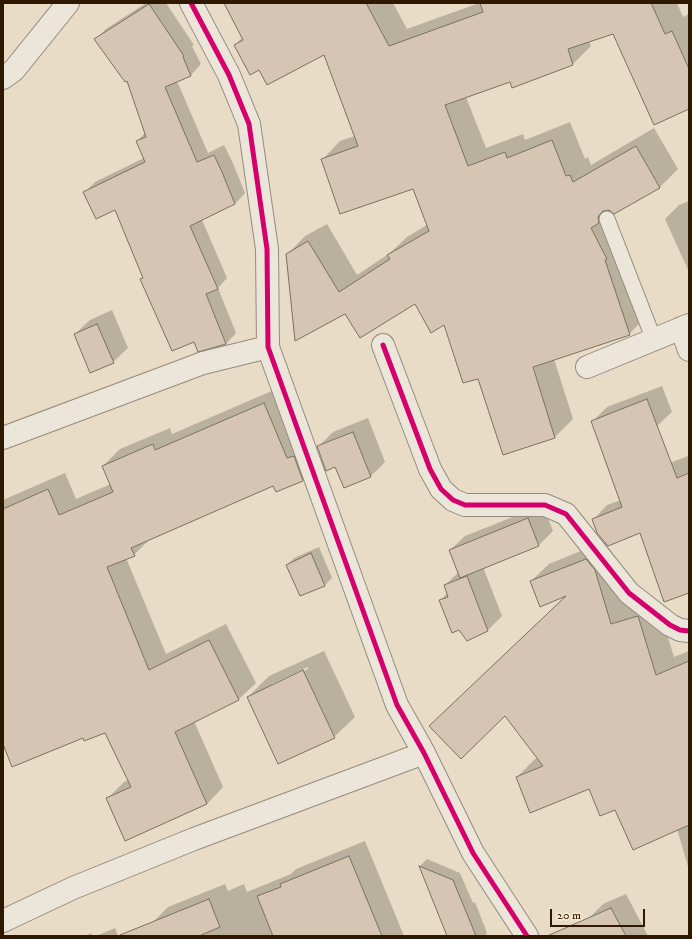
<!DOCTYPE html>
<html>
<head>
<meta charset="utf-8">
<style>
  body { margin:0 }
  #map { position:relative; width:692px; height:939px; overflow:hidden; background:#e8dcc6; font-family:"IM FELL DW Pica",serif }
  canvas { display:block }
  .frame { position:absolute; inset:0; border:4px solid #2f1800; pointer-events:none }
  .scale { position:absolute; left:550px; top:909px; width:95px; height:18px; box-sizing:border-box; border:2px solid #2f1800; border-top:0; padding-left:5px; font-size:12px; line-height:14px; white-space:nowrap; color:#2f1800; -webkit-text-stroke:3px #faebd0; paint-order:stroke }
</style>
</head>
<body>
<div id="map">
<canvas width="692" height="939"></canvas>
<div class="frame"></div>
<div class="scale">20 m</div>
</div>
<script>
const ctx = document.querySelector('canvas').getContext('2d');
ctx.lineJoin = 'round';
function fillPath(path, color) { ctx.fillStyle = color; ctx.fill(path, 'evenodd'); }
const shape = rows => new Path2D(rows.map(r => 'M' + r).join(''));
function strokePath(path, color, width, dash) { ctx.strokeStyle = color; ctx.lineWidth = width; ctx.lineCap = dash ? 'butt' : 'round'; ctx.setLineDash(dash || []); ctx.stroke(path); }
fillPath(shape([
  [146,3,166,3,194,45,192,46,201,64,191,75,177,81,208,153,224,145,232,161,245,193,235,204,202,220,227,278,218,288,236,333,226,344,195,341,141,279,143,277,116,208,84,193,95,182,144,158,137,141,145,133,127,80,96,39,106,29],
  [225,3,393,3,407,29,479,3,677,3,683,17,689,14,689,108,613,33,589,41,591,46,573,64,512,86,510,81,466,97,486,148,523,134,525,140,570,122,585,159,588,157,591,165,654,128,678,169,660,187,614,213,609,210,624,240,623,241,647,316,629,334,554,359,573,419,555,437,479,378,445,324,415,302,346,313,287,255,305,236,327,224,357,275,390,253,407,237,427,225,414,187,322,160,340,141,355,136,325,54,259,68,235,45,243,37],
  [689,201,689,272,665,219,679,205],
  [112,310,128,348,113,362,75,334,90,320],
  [662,386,672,412,657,426,593,421,607,407],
  [281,387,319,463,302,480,274,485,151,538,134,555,126,558,166,654,226,624,256,683,239,699,194,721,223,787,207,804,107,799,124,782,128,780,106,732,83,737,3,742,3,500,65,473,76,499,111,484,103,466,120,449,170,428,172,434],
  [368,418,385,462,371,476,336,465,318,447,333,432],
  [688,456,689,592,641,532,607,546,612,552,629,606,656,599,674,657,689,651,689,870,677,829,615,808,590,788,517,777,535,759,538,758,505,714,430,726,568,594,531,581,549,564,605,541,593,520,607,505,621,500,633,477],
  [543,505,553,531,538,546,483,567,502,616,488,630,441,600,448,592,445,585,459,572,450,550,465,536],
  [319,547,332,578,325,585,301,595,287,565,294,558],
  [324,651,355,717,334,737,248,697,269,676],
  [308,667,308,669,272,686,272,684],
  [365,841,404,936,158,936,152,923,168,907,225,884,228,891,244,884,247,892,291,874,296,869],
  [427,859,460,873,473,903,475,902,487,933,485,936,448,936,420,866],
  [626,894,648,936,596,936,589,918,603,904],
  [115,928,118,936,96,936],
  [91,933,93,936,85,936]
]), '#0003');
const building = shape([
  [224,3,366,3,389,46,483,12,480,3,651,3,665,34,672,31,689,69,689,109,654,125,613,34,568,49,573,65,512,88,510,82,445,105,468,166,505,152,507,158,552,140,566,176,570,175,573,182,636,146,660,188,614,214,609,210,603,211,600,214,598,217,599,223,591,228,607,259,605,260,630,335,533,367,555,438,503,455,478,379,463,383,444,325,431,333,415,304,360,338,345,314,295,341,286,254,308,241,339,292,390,259,387,255,429,231,413,189,340,214,321,159,358,146,324,55,267,85,259,70,250,75,234,45,243,40,224,3],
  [149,4,184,56,183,57,191,76,165,87,197,162,214,155,222,172,235,204,190,226,218,289,206,294,226,344,198,352,194,342,172,351,140,279,143,278,115,210,96,219,83,192,145,162,136,141,146,137,127,81,125,82,94,39,149,4],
  [97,324,114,363,90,373,74,334,97,324],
  [647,399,677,478,689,473,689,593,664,602,640,533,608,546,597,533,592,519,622,507,591,421,647,399],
  [264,403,287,458,294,456,303,481,276,492,273,486,131,548,135,556,107,567,149,670,209,640,239,700,175,732,207,804,125,841,106,798,131,787,105,733,84,741,83,738,12,767,3,744,3,509,48,489,59,515,113,492,102,466,153,444,155,450,264,403],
  [353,432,371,477,344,488,335,467,326,471,317,446,353,432],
  [528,518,539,546,460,578,449,550,528,518],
  [311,553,325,586,300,596,286,565,311,553],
  [586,559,595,570,611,624,638,616,656,675,689,661,689,825,633,850,615,810,600,816,589,789,530,813,516,777,543,766,505,716,461,759,429,726,566,596,540,607,530,581,586,559],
  [467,576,488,631,467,641,459,630,452,633,439,600,448,597,444,585,467,576],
  [303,670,335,738,278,764,247,697,303,670],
  [349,856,382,936,273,936,257,896,281,887,280,884,349,856],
  [419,866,453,880,476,936,447,936,419,866],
  [209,899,220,927,199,936,120,936,120,935,209,899],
  [611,908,626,936,547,936,611,908]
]);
fillPath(building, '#d6c5b3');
strokePath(building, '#7a7061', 1);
const service = shape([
  [607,219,654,340]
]);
const minor = shape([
  [191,3,229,75,249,124,267,249,268,347,397,705,424,753,473,853,527,936],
  [3,78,14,70,68,3],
  [681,328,689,350],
  [383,345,430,469,441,489,453,500,465,505,545,505,566,514,629,593,670,625,680,630,689,631],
  [587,367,689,325],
  [3,438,203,363,268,347],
  [3,921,73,888,194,839,424,753]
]);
strokePath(service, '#948b7c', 17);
strokePath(minor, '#948b7c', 24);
strokePath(service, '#ebe5da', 15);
strokePath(minor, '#ebe5da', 22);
strokePath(shape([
  [191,3,229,75,249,124,267,249,268,347,397,705,424,753,473,853,527,936],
  [383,345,430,469,441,489,453,500,465,505,545,505,566,514,629,593,670,625,680,630,689,631]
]), '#d6006c', 5);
</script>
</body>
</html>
